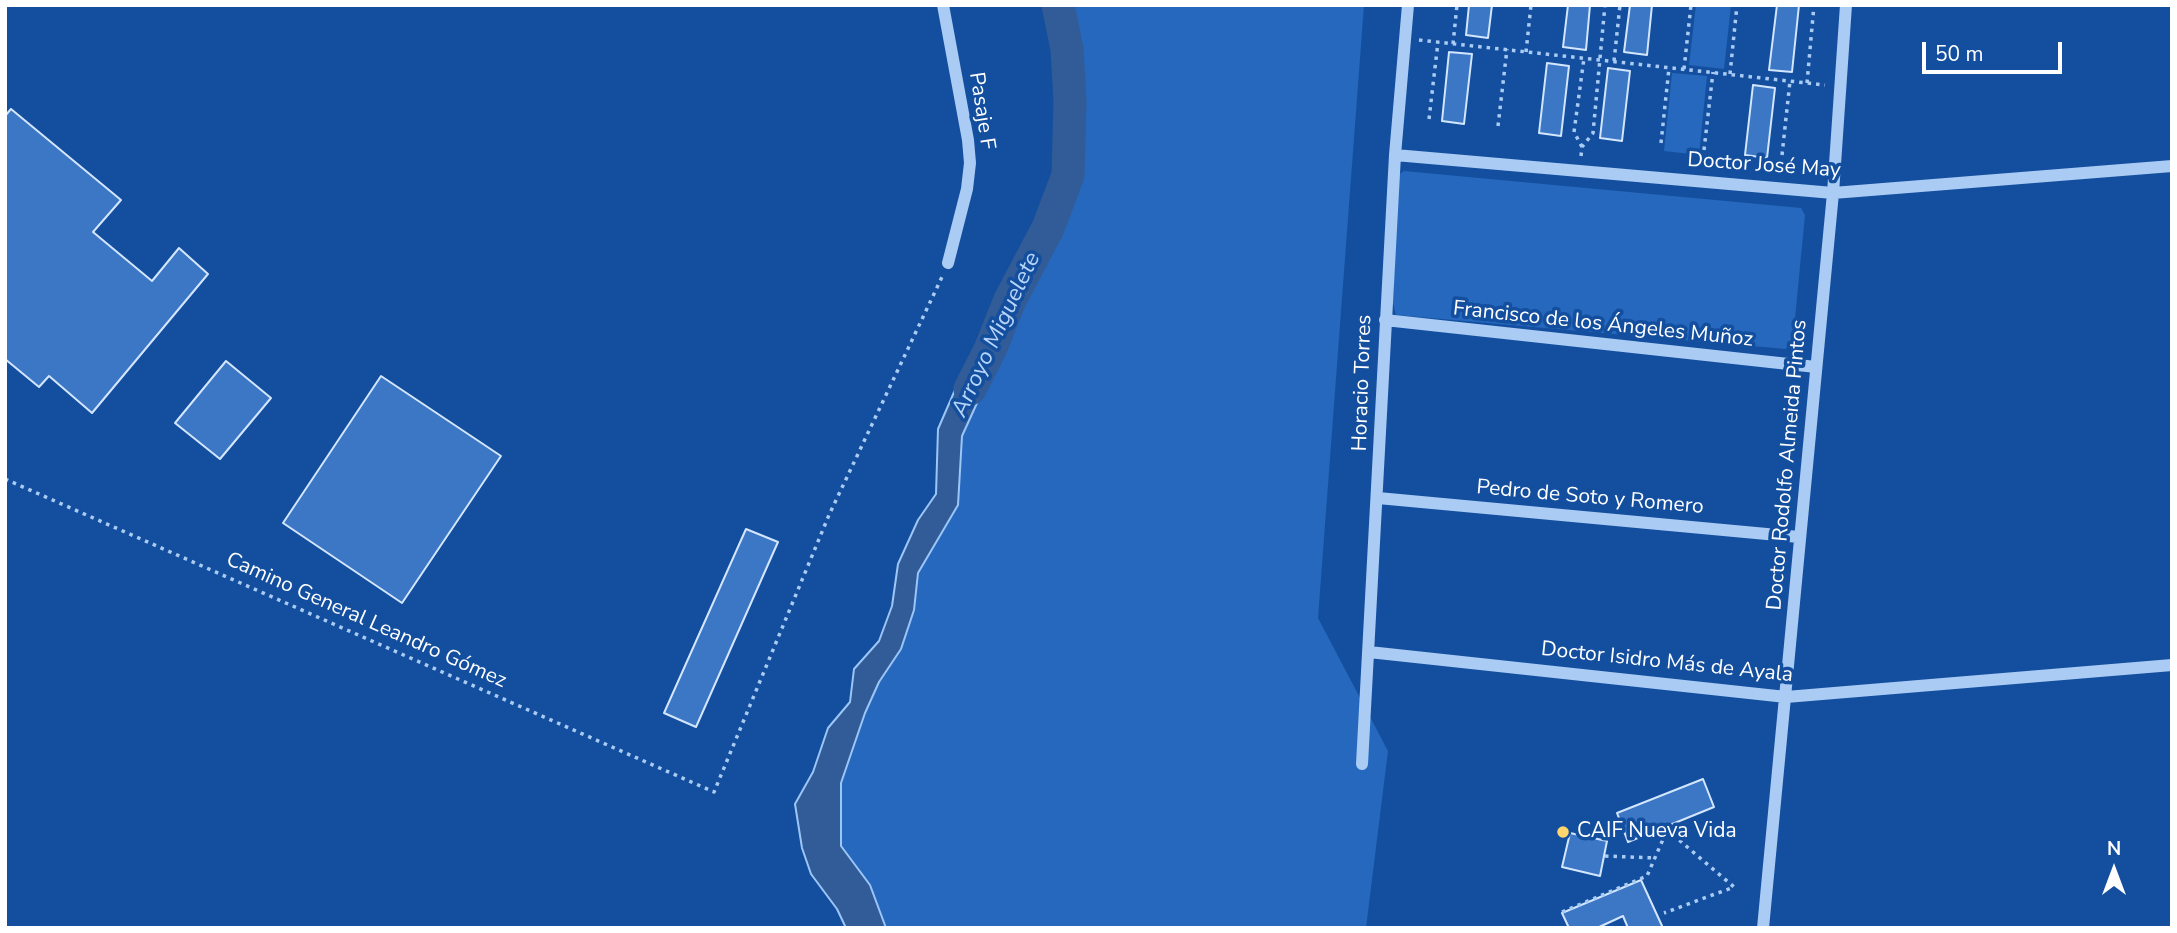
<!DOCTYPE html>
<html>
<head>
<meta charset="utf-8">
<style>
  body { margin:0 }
  #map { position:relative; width:2177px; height:933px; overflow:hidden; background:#134f9e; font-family:"Nunito Sans",sans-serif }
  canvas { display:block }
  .frame { position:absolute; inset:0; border:7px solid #fff; pointer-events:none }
  .north { position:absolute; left:2079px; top:835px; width:70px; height:70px; -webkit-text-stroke:5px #134f9e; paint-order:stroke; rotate:0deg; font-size:19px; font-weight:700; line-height:28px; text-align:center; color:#fff }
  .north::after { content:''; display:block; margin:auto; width:24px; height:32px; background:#fff; clip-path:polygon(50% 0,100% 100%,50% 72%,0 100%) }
  .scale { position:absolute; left:1922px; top:42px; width:140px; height:32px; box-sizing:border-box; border:4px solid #fff; border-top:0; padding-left:9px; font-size:21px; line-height:24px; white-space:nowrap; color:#fff; -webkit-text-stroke:5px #134f9e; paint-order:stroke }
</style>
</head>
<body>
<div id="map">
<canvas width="2177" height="933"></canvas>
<div class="frame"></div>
<div class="north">N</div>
<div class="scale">50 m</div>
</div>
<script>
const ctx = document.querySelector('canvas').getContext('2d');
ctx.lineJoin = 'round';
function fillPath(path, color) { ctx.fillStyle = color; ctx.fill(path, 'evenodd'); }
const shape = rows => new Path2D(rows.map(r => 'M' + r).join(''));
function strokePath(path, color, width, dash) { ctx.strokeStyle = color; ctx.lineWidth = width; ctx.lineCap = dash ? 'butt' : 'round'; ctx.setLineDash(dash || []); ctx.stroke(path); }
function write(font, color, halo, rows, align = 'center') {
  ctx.font = font + ' "Nunito Sans",sans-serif'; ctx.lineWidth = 7; ctx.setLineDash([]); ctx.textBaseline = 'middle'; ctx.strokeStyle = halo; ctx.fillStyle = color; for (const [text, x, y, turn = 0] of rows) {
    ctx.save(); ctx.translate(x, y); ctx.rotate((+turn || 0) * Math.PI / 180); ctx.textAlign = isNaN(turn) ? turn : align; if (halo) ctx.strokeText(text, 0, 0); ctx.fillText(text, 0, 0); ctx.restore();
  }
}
fillPath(shape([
  [1058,5,1364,5,1318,618,1388,751,1366,928,886,928,870,885,841,846,841,783,865,713,879,682,901,649,914,610,918,573,958,505,962,436,988,379,990,350,1010,300,1048,228,1068,175,1070,101,1067,49],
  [1696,5,1731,5,1724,69,1689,65],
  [1672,73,1707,76,1699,155,1664,151],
  [1404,171,1801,208,1805,215,1793,339,1786,349,1396,315,1393,303,1398,175]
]), '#2668bd');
const water = shape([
  [990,350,988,379,962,436,958,505,918,573,914,610,901,649,879,682,865,713,841,783,841,846,870,885,886,928,846,928,837,909,811,874,802,848,795,804,813,772,828,728,850,702,854,669,879,641,892,606,898,564,918,520,936,494,938,429,958,383,990,350]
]);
fillPath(water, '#325c97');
strokePath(water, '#9cc6f7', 2);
strokePath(shape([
  [970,389,990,350,1010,300,1048,228,1068,175,1070,101,1067,49,1058,5]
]), '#325c97', 33);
const building = shape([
  [1469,5,1492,5,1488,38,1466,35,1469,5],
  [1568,5,1590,5,1586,50,1563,47,1568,5],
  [1630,5,1652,5,1647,55,1624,52,1630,5],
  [1777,5,1799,5,1792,72,1769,70,1777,5],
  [1449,52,1472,54,1464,124,1442,121,1449,52],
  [1547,63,1569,66,1561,136,1539,133,1547,63],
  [1608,68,1630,71,1622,141,1600,138,1608,68],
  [1753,85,1775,88,1767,158,1745,155,1753,85],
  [11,109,121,200,93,232,152,281,179,248,208,274,92,413,49,376,39,387,5,359,5,116,11,109],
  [226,361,271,398,220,459,175,423,226,361],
  [381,376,501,456,402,603,283,523,381,376],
  [746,529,778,542,696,727,664,713,746,529],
  [1703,779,1714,807,1628,842,1617,813,1703,779],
  [1570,833,1607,841,1600,876,1562,867,1570,833],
  [1641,880,1663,928,1628,928,1623,916,1597,928,1569,928,1562,913,1641,880]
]);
fillPath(building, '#3c77c5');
strokePath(building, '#d3e6fe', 2);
strokePath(shape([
  [1419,40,1825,85],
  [1453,44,1457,5],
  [1526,52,1531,5],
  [1614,61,1620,5],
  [1684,69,1691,5],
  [1730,74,1737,5],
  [1807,83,1814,5],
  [1429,119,1438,42],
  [1498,126,1507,49],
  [1661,143,1669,68],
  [1582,147,1574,132,1584,58],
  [1704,150,1713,72],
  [1782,155,1790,81],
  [1581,156,1582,147,1593,133,1605,5],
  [5,479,714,792,829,515,942,277],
  [1605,856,1655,858],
  [1562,912,1647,876,1664,837,1672,834,1734,887,1664,913]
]), '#aacbf4', 3.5, [3.5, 5]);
strokePath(shape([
  [943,5,968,140,970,163,967,189,948,263],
  [1395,155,1833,193,2172,166],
  [1385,320,1816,367],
  [1378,498,1799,537],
  [1369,652,1786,697,2172,665],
  [1362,764,1395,155,1408,5],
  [1763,928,1833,193,1846,5]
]), '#aacbf4', 12);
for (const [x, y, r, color] of [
  [1563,832,7,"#ffd66d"]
]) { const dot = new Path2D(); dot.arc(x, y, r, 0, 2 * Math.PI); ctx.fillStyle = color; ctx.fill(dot); strokePath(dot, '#134f9e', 2.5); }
write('21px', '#fff', '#134f9e', [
  ["Pasaje F",981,111,81],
  ["Doctor José May",1764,166,4],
  ["Francisco de los Ángeles Muñoz",1603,325,6],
  ["Horacio Torres",1363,383,-88],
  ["Doctor Rodolfo Almeida Pintos",1788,465,-85],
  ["Pedro de Soto y Romero",1590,498,5],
  ["Camino General Leandro Gómez",366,621,24],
  ["Doctor Isidro Más de Ayala",1667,663,6]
]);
write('21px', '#fff', '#134f9e', [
  ["CAIF Nueva Vida",1577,832]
], 'left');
write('italic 23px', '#b7d5fa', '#134f9e', [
  ["Arroyo Miguelete",997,335,-65]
]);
</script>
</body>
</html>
